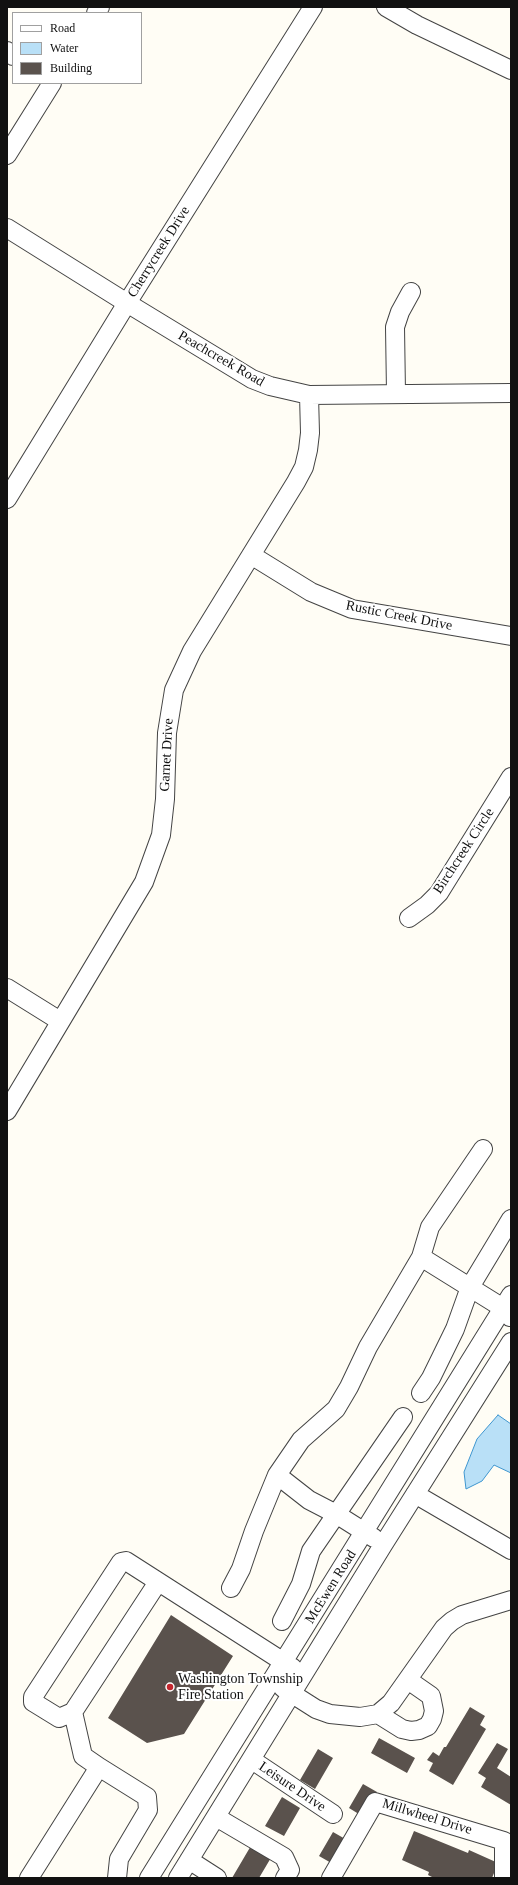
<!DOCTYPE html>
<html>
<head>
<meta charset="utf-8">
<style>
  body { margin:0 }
  #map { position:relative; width:518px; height:1885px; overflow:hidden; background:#fffdf5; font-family:Georgia,serif }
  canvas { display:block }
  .frame { position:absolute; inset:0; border:8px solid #111; pointer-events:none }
  .legend { position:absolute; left:12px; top:12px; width:130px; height:72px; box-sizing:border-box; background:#fff; border:1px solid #a0a0a0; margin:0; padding:5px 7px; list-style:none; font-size:12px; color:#111 }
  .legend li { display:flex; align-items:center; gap:8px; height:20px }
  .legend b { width:20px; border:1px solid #a0a0a0 }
</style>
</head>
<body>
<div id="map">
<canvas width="518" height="1885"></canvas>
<div class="frame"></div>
<ul class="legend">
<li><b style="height:5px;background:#fff"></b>Road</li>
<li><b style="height:11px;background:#b9e0f7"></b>Water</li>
<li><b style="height:11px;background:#5a524d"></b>Building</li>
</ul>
</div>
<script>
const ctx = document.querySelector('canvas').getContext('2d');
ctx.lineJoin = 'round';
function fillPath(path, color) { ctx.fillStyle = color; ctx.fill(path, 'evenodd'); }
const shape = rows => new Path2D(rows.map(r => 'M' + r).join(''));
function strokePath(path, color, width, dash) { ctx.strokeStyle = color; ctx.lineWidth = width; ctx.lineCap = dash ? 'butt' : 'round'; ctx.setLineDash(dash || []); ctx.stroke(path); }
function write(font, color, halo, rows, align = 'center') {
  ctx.font = font + ' Georgia,serif'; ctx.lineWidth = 4; ctx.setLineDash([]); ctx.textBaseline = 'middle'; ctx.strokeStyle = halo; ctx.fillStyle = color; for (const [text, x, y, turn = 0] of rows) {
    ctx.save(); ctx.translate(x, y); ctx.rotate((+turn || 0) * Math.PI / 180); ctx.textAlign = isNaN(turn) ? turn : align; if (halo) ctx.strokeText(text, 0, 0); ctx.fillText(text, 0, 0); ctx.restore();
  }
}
const water = shape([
  [498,1415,511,1424,511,1473,494,1465,482,1481,466,1489,464,1472,477,1439,498,1415]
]);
fillPath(water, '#b9e0f7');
strokePath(water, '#3f96cf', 1);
fillPath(shape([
  [171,1615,233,1656,184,1734,147,1743,108,1718],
  [470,1707,485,1716,480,1725,486,1729,453,1785,429,1771,433,1763,427,1760,433,1752,439,1756,444,1747,446,1747],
  [379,1738,415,1758,407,1773,371,1753],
  [497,1743,508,1749,497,1768,511,1777,511,1805,481,1787,486,1778,478,1773],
  [318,1749,333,1758,315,1789,300,1780],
  [363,1784,377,1792,362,1816,349,1808],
  [282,1797,300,1808,284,1836,265,1826],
  [414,1831,468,1853,469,1850,498,1863,492,1878,434,1878,428,1875,429,1872,402,1860],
  [333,1832,347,1840,333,1864,319,1856],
  [252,1844,272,1856,259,1878,232,1878]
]), '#5a524d');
const minor = shape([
  [386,7,417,25,511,70],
  [96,13,100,7],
  [7,51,13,56],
  [7,155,52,83],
  [7,228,127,303,252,379,270,386,309,395,511,393],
  [396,393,395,327,400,312,411,292],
  [7,499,127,303,313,7],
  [251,555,311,592,352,609,511,636],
  [409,918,427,905,439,893,511,777],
  [7,988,60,1021],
  [7,1111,144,882,161,835,165,799,167,733,174,690,192,651,296,482,304,467,308,450,310,433,309,395],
  [421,1257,503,1308,510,1317],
  [421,1393,431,1378,455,1329,470,1287,511,1219],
  [277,1475,309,1500,336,1514,374,1538],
  [415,1494,511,1550],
  [231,1588,241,1569,254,1531,277,1475,301,1440,336,1409,349,1387,368,1347,421,1257,430,1227,483,1149],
  [282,1621,301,1584,311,1551,403,1417],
  [283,1688,316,1709,330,1714,360,1717,378,1714,391,1703,444,1628,452,1621,462,1615,511,1600],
  [73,1712,59,1718,33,1702,33,1697,121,1562,126,1561,293,1668],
  [378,1714,402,1729,411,1731,419,1730,428,1726,432,1719,434,1711,431,1696,408,1680],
  [252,1760,333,1814],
  [99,1767,83,1756,73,1712,158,1582],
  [216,1817,284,1857,290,1870,285,1878],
  [189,1860,217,1878],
  [29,1878,99,1767,147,1797,148,1810,119,1859,117,1878],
  [149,1878,511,1295],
  [178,1878,383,1545,511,1342],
  [331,1878,375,1802,504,1841,504,1878]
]);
strokePath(minor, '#444', 20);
strokePath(minor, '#fff', 18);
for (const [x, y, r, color] of [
  [170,1687,4,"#c4262e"]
]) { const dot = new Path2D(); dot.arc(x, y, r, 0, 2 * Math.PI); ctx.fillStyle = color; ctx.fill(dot); strokePath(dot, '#fff', 1.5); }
write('14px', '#111', '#fff', [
  ["Cherrycreek Drive",159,252,-58],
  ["Peachcreek Road",221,359,30],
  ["Rustic Creek Drive",399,616,11],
  ["Garnet Drive",167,755,-87],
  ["Birchcreek Circle",464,851,-57],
  ["McEwen Road",331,1587,-58],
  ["Leisure Drive",292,1787,34],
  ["Millwheel Drive",427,1817,17]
]);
write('14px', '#111', '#fff', [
  ["Washington Township",178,1679],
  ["Fire Station",178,1695]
], 'left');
</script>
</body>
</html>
